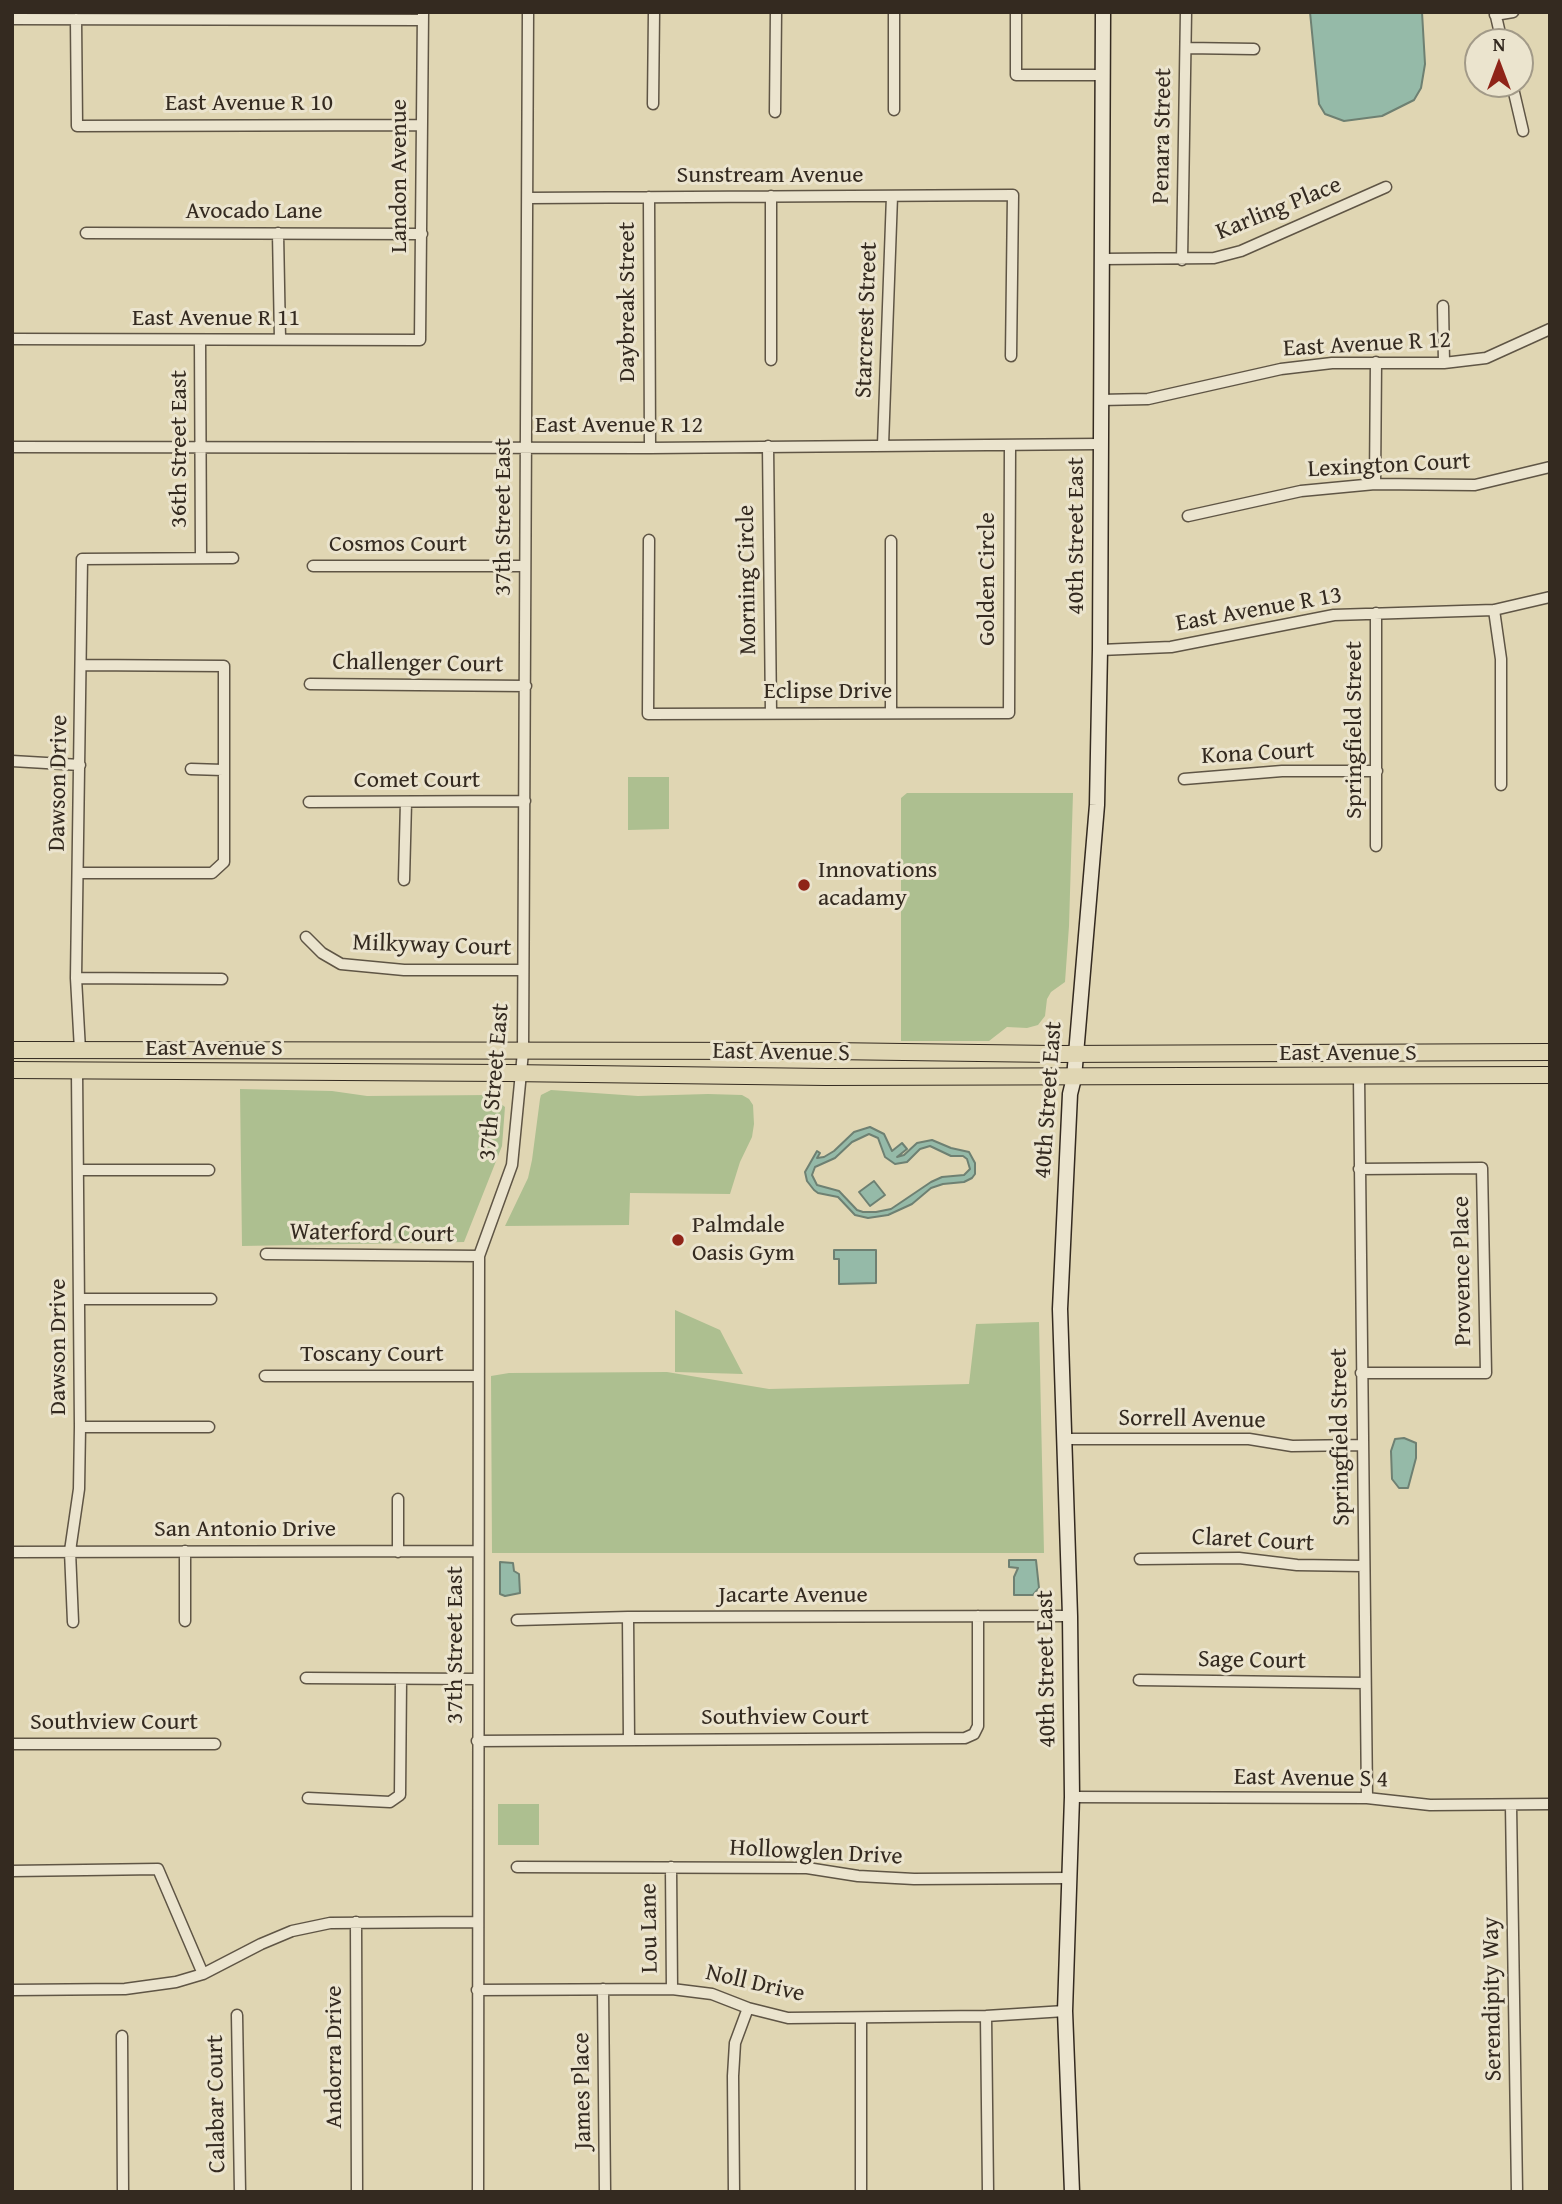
<!DOCTYPE html>
<html>
<head>
<meta charset="utf-8">
<style>
  body { margin:0 }
  #map { position:relative; width:1562px; height:2204px; overflow:hidden; background:#e0d6b3; font-family:"Gentium Book Plus",serif }
  canvas { display:block }
  .frame { position:absolute; inset:0; border:14px solid #342a20; pointer-events:none }
  .north { position:absolute; left:1464px; top:28px; width:70px; height:70px; box-sizing:border-box; background:#ebe4ce; border:2px solid #a29a88; border-radius:50%; rotate:0deg; font-size:19px; font-weight:700; line-height:28px; text-align:center; color:#342a20 }
  .north::after { content:''; display:block; margin:auto; width:24px; height:32px; background:#8f2418; clip-path:polygon(50% 0,100% 100%,50% 72%,0 100%) }
</style>
</head>
<body>
<div id="map">
<canvas width="1562" height="2204"></canvas>
<div class="frame"></div>
<div class="north">N</div>
</div>
<script>
const ctx = document.querySelector('canvas').getContext('2d');
ctx.lineJoin = 'round';
function fillPath(path, color) { ctx.fillStyle = color; ctx.fill(path, 'evenodd'); }
const shape = rows => new Path2D(rows.map(r => 'M' + r).join(''));
function strokePath(path, color, width, dash) { ctx.strokeStyle = color; ctx.lineWidth = width; ctx.lineCap = dash ? 'butt' : 'round'; ctx.setLineDash(dash || []); ctx.stroke(path); }
function write(font, color, halo, rows, align = 'center') {
  ctx.font = font + ' "Gentium Book Plus",serif'; ctx.lineWidth = 6; ctx.setLineDash([]); ctx.textBaseline = 'middle'; ctx.strokeStyle = halo; ctx.fillStyle = color; for (const [text, x, y, turn = 0] of rows) {
    ctx.save(); ctx.translate(x, y); ctx.rotate((+turn || 0) * Math.PI / 180); ctx.textAlign = isNaN(turn) ? turn : align; if (halo) ctx.strokeText(text, 0, 0); ctx.fillText(text, 0, 0); ctx.restore();
  }
}
fillPath(shape([
  [628,777,669,777,669,829,628,830],
  [907,793,1073,793,1069,926,1065,982,1051,992,1047,999,1045,1016,1038,1025,1027,1028,1007,1027,989,1041,901,1041,901,798],
  [240,1089,332,1091,367,1096,490,1095,505,1107,502,1146,464,1242,242,1246],
  [551,1090,638,1096,708,1094,742,1095,749,1099,753,1105,754,1124,752,1137,740,1162,730,1194,630,1193,629,1225,505,1226,528,1178,532,1160,540,1099,541,1095],
  [675,1310,720,1330,743,1374,675,1372],
  [1039,1322,1044,1553,492,1553,491,1376,509,1373,667,1372,769,1389,969,1384,976,1324],
  [498,1804,539,1804,539,1845,498,1845]
]), '#adbf90');
const water = shape([
  [1310,12,1422,12,1425,64,1421,88,1414,100,1382,116,1344,121,1325,114,1319,104,1310,12],
  [870,1127,884,1134,892,1151,902,1143,907,1149,897,1157,904,1155,917,1143,932,1140,951,1148,969,1152,975,1163,975,1174,972,1178,964,1182,943,1184,931,1188,912,1204,888,1215,868,1218,855,1215,838,1197,818,1193,814,1190,807,1181,805,1172,817,1151,820,1153,817,1158,824,1157,834,1151,854,1132,870,1127],
  [869,1134,878,1138,885,1157,895,1164,907,1162,920,1149,930,1146,951,1156,963,1156,967,1159,970,1169,964,1175,942,1177,931,1182,891,1209,876,1212,863,1212,857,1210,839,1191,817,1185,812,1175,815,1167,835,1158,852,1142,869,1134],
  [874,1181,885,1195,870,1206,859,1192,874,1181],
  [834,1250,876,1250,876,1283,839,1284,839,1259,834,1259,834,1250],
  [1404,1438,1416,1443,1416,1458,1408,1488,1399,1488,1392,1479,1391,1451,1395,1439,1404,1438],
  [1009,1560,1036,1560,1039,1588,1033,1595,1014,1595,1014,1577,1018,1568,1009,1567,1009,1560],
  [500,1562,513,1563,514,1571,519,1574,520,1593,505,1596,500,1594,500,1562]
]);
fillPath(water, '#95baa8');
strokePath(water, '#6e8072', 2);
const street = shape([
  [1016,12,1016,75,1102,75],
  [1495,12,1502,42],
  [1495,15,1513,12],
  [12,19,422,20],
  [76,19,77,126,420,125],
  [1186,48,1254,49],
  [1512,84,1523,131],
  [653,104,654,12],
  [894,110,894,12],
  [775,112,776,12],
  [771,196,771,360],
  [649,197,650,448],
  [528,198,1013,195,1011,356],
  [86,233,422,234],
  [278,233,280,339],
  [1102,259,1214,258,1241,251,1386,187],
  [1182,260,1186,12],
  [1443,306,1444,363],
  [12,339,420,340,423,12],
  [200,340,201,558],
  [1100,400,1148,399,1281,369,1332,363,1444,363,1486,358,1550,329],
  [883,445,892,196],
  [768,446,771,713],
  [12,447,650,448,1099,444],
  [1375,484,1376,362],
  [1188,516,1301,491,1375,484,1475,485,1550,467],
  [649,540,648,714,1009,713,1010,446],
  [891,541,891,713],
  [313,566,525,566],
  [1494,610,1501,659,1501,785],
  [1376,613,1376,846],
  [1100,650,1171,647,1334,615,1494,610,1550,597],
  [310,684,526,686],
  [12,761,80,765],
  [191,769,223,770],
  [1184,779,1282,771,1377,771],
  [309,802,525,801],
  [78,873,212,873,224,862,224,666,81,665],
  [404,880,406,802],
  [306,937,322,953,341,964,404,970,523,970],
  [76,978,222,979],
  [80,1050,76,978,82,559,233,558],
  [1359,1076,1367,1798],
  [1359,1169,1482,1168,1486,1373,1361,1373],
  [79,1170,209,1170],
  [266,1254,479,1256],
  [79,1299,211,1299],
  [265,1376,478,1376],
  [80,1427,209,1427],
  [1063,1439,1249,1439,1292,1446,1361,1445],
  [398,1499,398,1552],
  [185,1551,185,1621],
  [12,1552,478,1551],
  [1140,1559,1239,1558,1297,1565,1363,1566],
  [628,1617,629,1740],
  [517,1620,628,1617,1070,1616],
  [73,1622,70,1551,79,1489,80,1427,77,1071],
  [306,1678,477,1679],
  [1139,1680,1365,1683],
  [477,1741,965,1738,974,1734,978,1726,978,1616],
  [12,1744,215,1744],
  [1072,1797,1367,1798,1430,1805,1550,1804],
  [308,1798,390,1802,400,1795,401,1679],
  [1511,1805,1517,2192],
  [517,1867,807,1868,858,1876,914,1879,1070,1878],
  [671,1867,672,1989],
  [12,1871,158,1869,203,1974],
  [356,1922,357,2192],
  [603,1989,605,2192],
  [12,1990,125,1989,176,1982,203,1974,261,1944,292,1931,330,1923,477,1922],
  [477,1990,672,1989,712,1994,748,2008,788,2018,986,2016,1065,2011],
  [237,2015,240,2192],
  [986,2016,988,2192],
  [861,2018,861,2192],
  [122,2036,123,2192],
  [478,2192,479,1256,512,1165,523,1052,528,12],
  [734,2192,733,2076,735,2043,748,2008]
]);
const secondary = shape([
  [1072,2192,1065,2011,1072,1797,1070,1616,1060,1309,1070,1094,1074,1078,1097,805,1100,650,1103,12]
]);
const primary = shape([
  [12,1050,829,1051,1054,1054,1550,1052],
  [12,1070,507,1073,826,1077,1550,1075]
]);
strokePath(street, '#5f5545', 13);
strokePath(secondary, '#342a20', 17);
strokePath(primary, '#342a20', 18);
strokePath(street, '#ebe4ce', 10);
strokePath(secondary, '#ebe4ce', 14);
strokePath(primary, '#e0d6b3', 16);
for (const [x, y, r, color] of [
  [804,885,7,"#8f2418"],
  [678,1240,7,"#8f2418"]
]) { const dot = new Path2D(); dot.arc(x, y, r, 0, 2 * Math.PI); ctx.fillStyle = color; ctx.fill(dot); strokePath(dot, '#ebe4ce', 2.5); }
write('24px', '#342a20', '#ebe4ce', [
  ["East Avenue R 10",249,104],
  ["Penara Street",1163,136,-89],
  ["Landon Avenue",400,176,-90],
  ["Sunstream Avenue",770,176],
  ["Karling Place",1279,209,-22],
  ["Avocado Lane",254,212],
  ["Daybreak Street",628,302,-90],
  ["East Avenue R 11",216,319],
  ["Starcrest Street",867,320,-88],
  ["East Avenue R 12",1367,345,-3],
  ["East Avenue R 12",619,426],
  ["36th Street East",180,449,-90],
  ["Lexington Court",1389,466,-3],
  ["37th Street East",504,517,-90],
  ["40th Street East",1077,536,-90],
  ["Cosmos Court",398,545],
  ["Golden Circle",988,579,-90],
  ["Morning Circle",748,580,-91],
  ["East Avenue R 13",1259,610,-10],
  ["Challenger Court",418,664,1],
  ["Eclipse Drive",828,692],
  ["Springfield Street",1355,730,-90],
  ["Kona Court",1258,754,-3],
  ["Comet Court",417,781],
  ["Dawson Drive",59,783,-89],
  ["Milkyway Court",432,946,2],
  ["East Avenue S",214,1049],
  ["East Avenue S",781,1053,1],
  ["East Avenue S",1348,1054],
  ["37th Street East",495,1082,-85],
  ["40th Street East",1049,1100,-86],
  ["Waterford Court",372,1234,1],
  ["Provence Place",1463,1271,-91],
  ["Dawson Drive",59,1347,-90],
  ["Toscany Court",372,1355],
  ["Sorrell Avenue",1192,1420,1],
  ["Springfield Street",1341,1437,-91],
  ["San Antonio Drive",245,1530],
  ["Claret Court",1253,1541,3],
  ["Jacarte Avenue",793,1596],
  ["37th Street East",456,1645,-90],
  ["Sage Court",1252,1661,1],
  ["40th Street East",1047,1669,-91],
  ["Southview Court",785,1718],
  ["Southview Court",114,1723],
  ["East Avenue S 4",1311,1779,1],
  ["Hollowglen Drive",816,1853,3],
  ["Lou Lane",650,1928,-91],
  ["Noll Drive",755,1984,13],
  ["Serendipity Way",1493,1999,-91],
  ["Andorra Drive",335,2057,-90],
  ["James Place",583,2091,-91],
  ["Calabar Court",217,2104,-91]
]);
write('24px', '#342a20', '#ebe4ce', [
  ["Innovations",818,871],
  ["acadamy",818,899],
  ["Palmdale",692,1226],
  ["Oasis Gym",692,1254]
], 'left');
</script>
</body>
</html>
